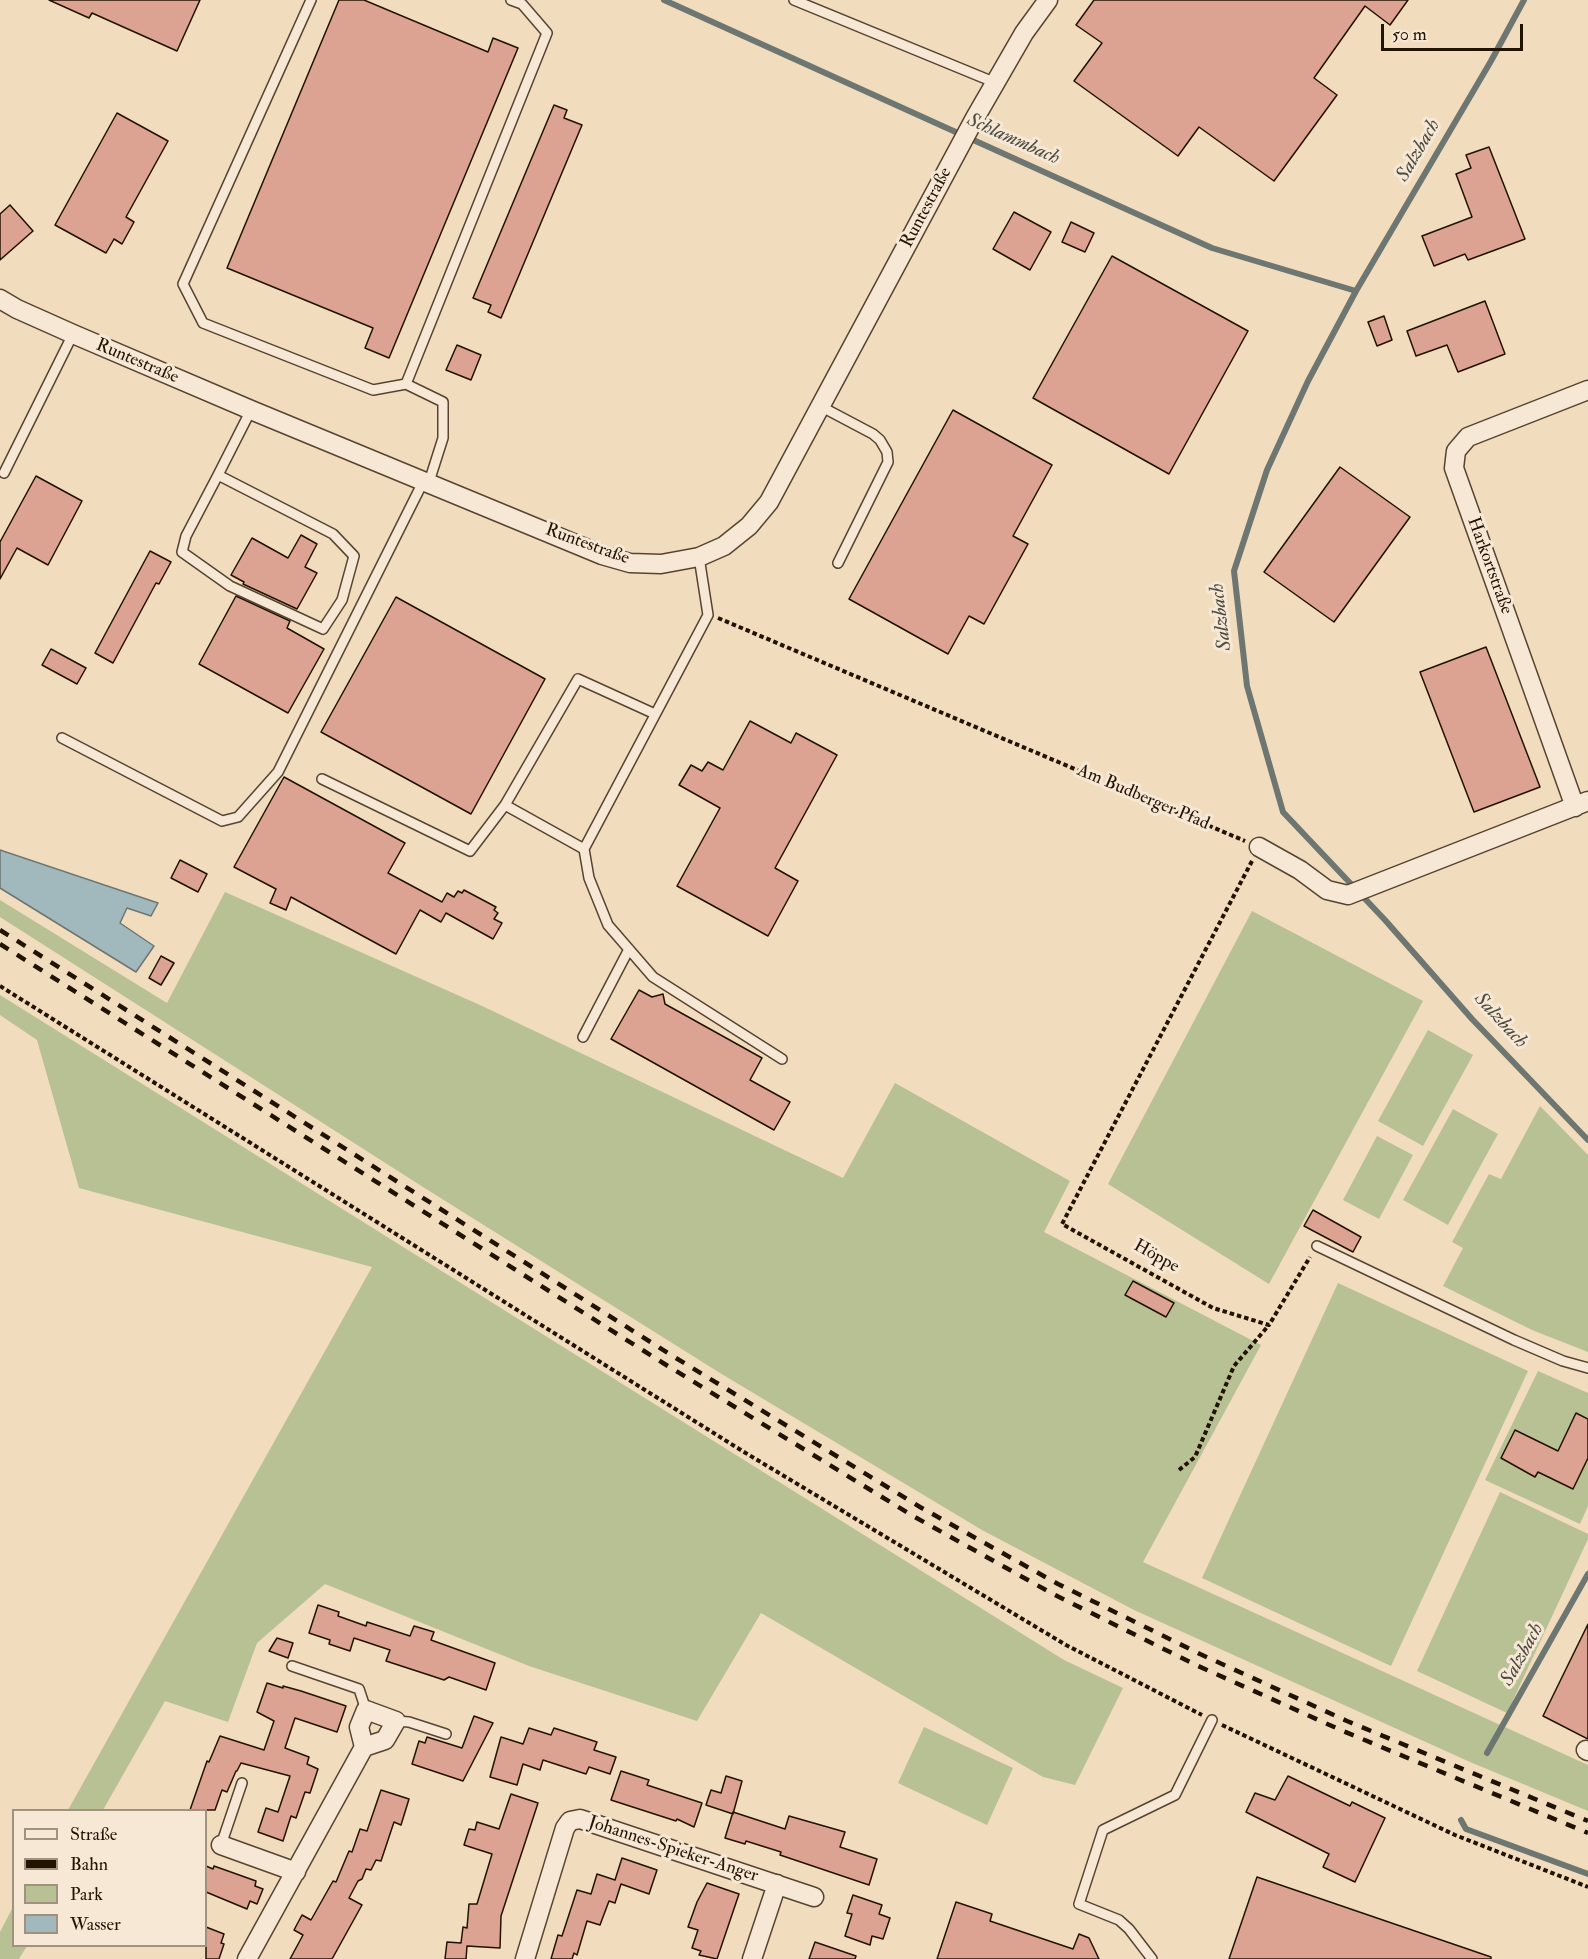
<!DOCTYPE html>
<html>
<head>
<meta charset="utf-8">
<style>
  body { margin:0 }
  #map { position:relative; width:1588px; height:1959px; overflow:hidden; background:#f1dcbe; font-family:"IM FELL Double Pica",serif }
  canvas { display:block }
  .legend { position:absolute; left:12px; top:1809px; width:195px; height:138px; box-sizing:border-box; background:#f6e8d5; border:2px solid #a19280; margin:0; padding:8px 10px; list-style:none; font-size:18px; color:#221200 }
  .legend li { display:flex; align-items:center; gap:12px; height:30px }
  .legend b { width:30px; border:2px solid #a19280 }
  .scale { position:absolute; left:1381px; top:24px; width:142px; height:27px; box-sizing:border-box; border:3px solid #221200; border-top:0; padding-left:8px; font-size:18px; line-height:21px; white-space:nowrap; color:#221200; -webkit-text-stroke:4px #f6e8d5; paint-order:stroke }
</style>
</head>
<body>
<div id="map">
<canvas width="1588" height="1959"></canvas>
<ul class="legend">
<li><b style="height:8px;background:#f6e8d5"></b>Straße</li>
<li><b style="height:8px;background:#221200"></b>Bahn</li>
<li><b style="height:16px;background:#b8c193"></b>Park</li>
<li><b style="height:16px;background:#a1b8bd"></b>Wasser</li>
</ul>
<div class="scale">50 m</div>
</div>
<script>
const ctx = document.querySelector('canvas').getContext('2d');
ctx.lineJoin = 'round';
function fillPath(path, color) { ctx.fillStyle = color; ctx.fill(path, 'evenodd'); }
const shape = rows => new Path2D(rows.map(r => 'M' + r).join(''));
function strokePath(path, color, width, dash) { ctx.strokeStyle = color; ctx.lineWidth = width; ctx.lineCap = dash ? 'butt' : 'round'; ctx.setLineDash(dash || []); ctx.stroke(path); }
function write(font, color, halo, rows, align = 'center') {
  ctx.font = font + ' "IM FELL Double Pica",serif'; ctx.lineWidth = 6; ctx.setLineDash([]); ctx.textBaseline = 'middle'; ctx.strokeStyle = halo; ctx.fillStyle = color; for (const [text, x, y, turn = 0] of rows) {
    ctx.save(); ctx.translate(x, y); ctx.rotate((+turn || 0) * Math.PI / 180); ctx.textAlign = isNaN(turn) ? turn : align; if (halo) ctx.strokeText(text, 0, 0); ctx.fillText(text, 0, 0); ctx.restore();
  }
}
fillPath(shape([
  [225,892,480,1005,843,1178,895,1083,1070,1181,1044,1232,1261,1345,1143,1562,1588,1765,1588,1811,1470,1762,1134,1610,982,1530,720,1373,423,1187,0,917,0,900,167,1003],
  [1252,911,1423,1001,1269,1284,1108,1184],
  [0,995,1064,1660,1123,1688,1075,1785,1043,1777,761,1613,697,1721,529,1666,325,1584,257,1643,228,1722,165,1701,103,1810,68,1810,372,1267,79,1188,37,1040,0,1015],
  [1428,1030,1473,1055,1423,1146,1378,1121],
  [1540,1106,1588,1155,1588,1352,1532,1330,1443,1286,1463,1248,1452,1242,1489,1174,1501,1179],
  [1453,1109,1498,1134,1448,1225,1403,1200],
  [1377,1136,1413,1155,1379,1219,1343,1200],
  [1338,1283,1528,1371,1391,1666,1202,1578],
  [1538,1371,1588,1393,1588,1506,1580,1524,1485,1480],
  [1500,1492,1588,1534,1588,1539,1507,1713,1417,1671],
  [924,1727,1013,1768,987,1825,898,1783],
  [13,1907,14,1946,27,1946,19,1959,0,1959,0,1932]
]), '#b8c193');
const water = shape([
  [0,850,158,903,151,916,127,908,120,923,154,946,136,972,0,888,0,850]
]);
fillPath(water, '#a1b8bd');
strokePath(water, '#6e7671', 1.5);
strokePath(shape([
  [664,0,1212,248,1356,291],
  [1524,0,1491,61,1356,291,1308,381,1267,470,1234,571,1247,686,1283,812,1385,920,1472,1019,1588,1140],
  [1487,1753,1588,1574],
  [1461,1820,1466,1829,1588,1874]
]), '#6e7671', 6);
const building = shape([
  [49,0,200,0,177,51,92,13,89,18,49,0],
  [339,0,364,0,488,52,493,38,518,48,389,358,365,348,373,328,227,268,339,0],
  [1094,0,1408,0,1390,25,1365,6,1314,78,1337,95,1274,181,1199,127,1178,156,1074,81,1102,43,1076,25,1094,0],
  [554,105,567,110,564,118,582,125,501,318,488,312,491,305,473,298,554,105],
  [117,113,168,141,126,217,134,222,122,244,114,239,106,253,55,225,117,113],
  [1489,147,1525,239,1468,260,1465,254,1434,266,1422,236,1472,217,1456,174,1471,168,1466,155,1489,147],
  [10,205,33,231,0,260,0,214,10,205],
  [1014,212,1051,232,1030,270,993,249,1014,212],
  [1071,222,1094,233,1085,252,1062,242,1071,222],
  [1112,256,1248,331,1169,474,1033,398,1112,256],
  [1485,301,1505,354,1458,372,1447,345,1416,356,1407,331,1485,301],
  [1384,316,1392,340,1377,346,1368,322,1384,316],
  [457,345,481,355,471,380,446,370,457,345],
  [953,410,1052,465,1013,536,1028,544,984,624,969,616,948,654,849,599,953,410],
  [1340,467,1410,517,1334,622,1264,572,1340,467],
  [36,476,82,501,48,565,17,548,0,579,0,542,36,476],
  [301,535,317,544,305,567,317,573,297,609,243,584,244,582,231,575,252,538,288,558,301,535],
  [150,551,171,562,159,584,156,583,113,663,95,653,150,551],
  [236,596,290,621,287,628,324,649,288,713,199,664,236,596],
  [396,597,545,679,471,814,321,732,396,597],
  [1486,647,1540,787,1474,812,1420,672,1486,647],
  [51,649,86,668,77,684,42,665,51,649],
  [750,721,791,743,796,733,837,755,775,868,798,881,768,936,677,886,720,808,679,785,691,765,702,771,708,762,723,770,750,721],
  [284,777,405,843,388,873,442,902,447,893,454,897,458,891,462,893,464,890,496,907,494,910,498,913,494,919,502,923,493,939,446,913,441,922,420,910,396,954,291,897,286,910,270,903,276,889,234,867,284,777],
  [180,860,207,874,198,892,171,878,180,860],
  [161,956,174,963,161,985,149,978,161,956],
  [639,990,652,997,663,994,665,1004,762,1058,750,1080,790,1102,774,1130,611,1039,639,990],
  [1313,1210,1361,1237,1353,1252,1304,1226,1313,1210],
  [1133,1281,1174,1303,1166,1317,1125,1295,1133,1281],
  [1576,1413,1588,1419,1588,1458,1573,1489,1538,1472,1535,1477,1501,1458,1515,1430,1558,1451,1576,1413],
  [318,1605,339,1612,338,1616,366,1626,367,1622,410,1636,414,1626,434,1632,431,1640,495,1663,486,1690,449,1677,444,1680,432,1676,386,1661,390,1650,354,1638,350,1651,329,1644,330,1640,309,1633,318,1605],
  [1588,1624,1588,1739,1543,1716,1588,1624],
  [277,1638,293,1643,288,1658,269,1651,277,1638],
  [267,1683,283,1688,283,1686,301,1691,346,1706,337,1732,295,1718,285,1748,309,1757,307,1764,318,1769,310,1793,305,1792,296,1818,291,1816,283,1841,258,1832,266,1808,278,1812,290,1776,241,1763,237,1771,236,1771,227,1792,222,1790,215,1810,190,1810,207,1761,209,1762,220,1736,264,1750,274,1721,257,1712,267,1683],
  [474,1716,493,1723,463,1781,412,1764,419,1741,425,1743,427,1737,462,1748,474,1716],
  [529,1728,551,1735,554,1728,597,1742,594,1750,616,1757,610,1774,589,1767,586,1774,543,1760,540,1770,523,1764,517,1785,490,1777,501,1737,523,1744,529,1728],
  [621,1771,649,1780,647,1785,702,1803,694,1827,677,1819,676,1821,611,1800,621,1771],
  [726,1776,742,1781,733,1814,706,1805,711,1790,721,1793,726,1776],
  [1288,1776,1350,1806,1352,1802,1385,1818,1355,1882,1323,1867,1329,1854,1246,1812,1255,1793,1275,1800,1288,1776],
  [381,1790,409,1799,401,1825,394,1822,381,1861,376,1860,371,1870,366,1869,362,1879,358,1881,349,1898,362,1905,332,1959,290,1959,303,1935,294,1930,302,1915,311,1920,333,1881,336,1882,349,1851,352,1852,360,1829,367,1831,381,1790],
  [511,1794,538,1803,501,1916,500,1948,467,1946,466,1959,445,1959,447,1942,461,1943,463,1927,467,1928,469,1904,477,1904,492,1854,464,1845,469,1829,475,1830,477,1822,499,1829,511,1794],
  [733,1812,785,1829,789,1816,845,1832,840,1847,877,1859,869,1885,780,1855,781,1852,746,1841,745,1844,725,1838,733,1812],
  [622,1858,657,1870,649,1894,621,1884,615,1903,609,1901,600,1925,587,1921,577,1955,574,1953,572,1959,551,1959,558,1935,562,1936,577,1890,591,1894,597,1874,615,1880,622,1858],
  [206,1866,213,1869,214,1866,256,1881,255,1886,263,1889,257,1904,250,1901,247,1909,206,1892,206,1866],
  [1257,1877,1491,1957,1491,1959,1229,1959,1257,1877],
  [707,1883,739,1894,717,1959,699,1955,701,1951,692,1948,698,1930,688,1927,697,1902,707,1883],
  [853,1895,882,1905,879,1914,890,1918,883,1939,872,1936,870,1945,845,1936,852,1914,847,1913,853,1895],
  [956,1902,992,1914,990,1921,1073,1949,1079,1934,1089,1938,1099,1959,937,1959,956,1902],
  [206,1927,224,1934,221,1943,224,1944,219,1959,206,1959,206,1927],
  [815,1942,856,1956,855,1959,809,1959,815,1942]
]);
fillPath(building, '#dca292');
strokePath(building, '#221200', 1.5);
const service = shape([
  [311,0,183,284,203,323,373,390,406,384,443,402,443,438,429,482],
  [794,0,996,83],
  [406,384,547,33,522,4,511,0],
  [820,406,873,434,880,440,887,452,888,462,838,563],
  [4,473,73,334],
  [218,475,333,534,354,556,342,600,323,629,230,586,182,552,186,536,218,475,251,410],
  [699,557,708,615,584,849,589,878,608,925,653,977,782,1059],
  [62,738,222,821,238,817,278,772,424,480],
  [322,779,470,851,505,805],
  [584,849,505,805,578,679,655,714],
  [583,1037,629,949],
  [1317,1246,1514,1340,1563,1361,1588,1368],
  [292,1666,359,1689,366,1710],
  [396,1721,409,1722,446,1734],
  [221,1845,242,1783],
  [1152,1959,1129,1929,1119,1920,1079,1904,1103,1830,1175,1795,1212,1720]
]);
const minor = shape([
  [0,299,17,309,73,334,251,410,602,555,630,563,661,564,699,557,724,546,749,526,769,502,975,118,1024,33,1048,0],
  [1575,807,1454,468,1456,451,1468,437,1588,390],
  [1259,847,1300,870,1327,890,1348,895,1588,801],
  [1586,1750,1588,1751],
  [221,1845,296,1872],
  [247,1959,364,1747,359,1727,366,1710,396,1721,385,1740,364,1747],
  [525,1959,565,1828,570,1821,580,1819,814,1897],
  [752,1959,777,1884]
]);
strokePath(service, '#564430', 12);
strokePath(minor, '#564430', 21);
strokePath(shape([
  [718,618,1245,841],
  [1252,861,1062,1224,1213,1308,1269,1325,1310,1257],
  [0,986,744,1452,1066,1645,1202,1715],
  [1179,1470,1195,1457,1234,1366,1269,1325],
  [1222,1725,1455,1835,1588,1887]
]), '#221200', 4, [4.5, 3]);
strokePath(service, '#f6e8d5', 9);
strokePath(minor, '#f6e8d5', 18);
strokePath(shape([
  [0,930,671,1355,920,1507,1058,1584,1200,1654,1347,1721,1588,1821],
  [0,944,663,1363,913,1516,1053,1594,1196,1665,1343,1731,1588,1833]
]), '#221200', 4.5, [10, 10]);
write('18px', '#221200', '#f6e8d5', [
  ["Runtestraße",927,208,-62],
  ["Runtestraße",137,362,23],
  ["Runtestraße",587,545,20],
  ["Harkortstraße",1489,566,70],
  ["Am Budberger Pfad",1143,798,23],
  ["Höppe",1156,1257,29],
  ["Johannes-Spieker-Anger",673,1850,18]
]);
write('italic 20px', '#4e4c42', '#f6e8d5', [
  ["Schlammbach",1013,140,24],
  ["Salzbach",1419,151,-60],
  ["Salzbach",1222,617,-97],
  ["Salzbach",1500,1021,47],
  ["Salzbach",1523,1655,-61]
]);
</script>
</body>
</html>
